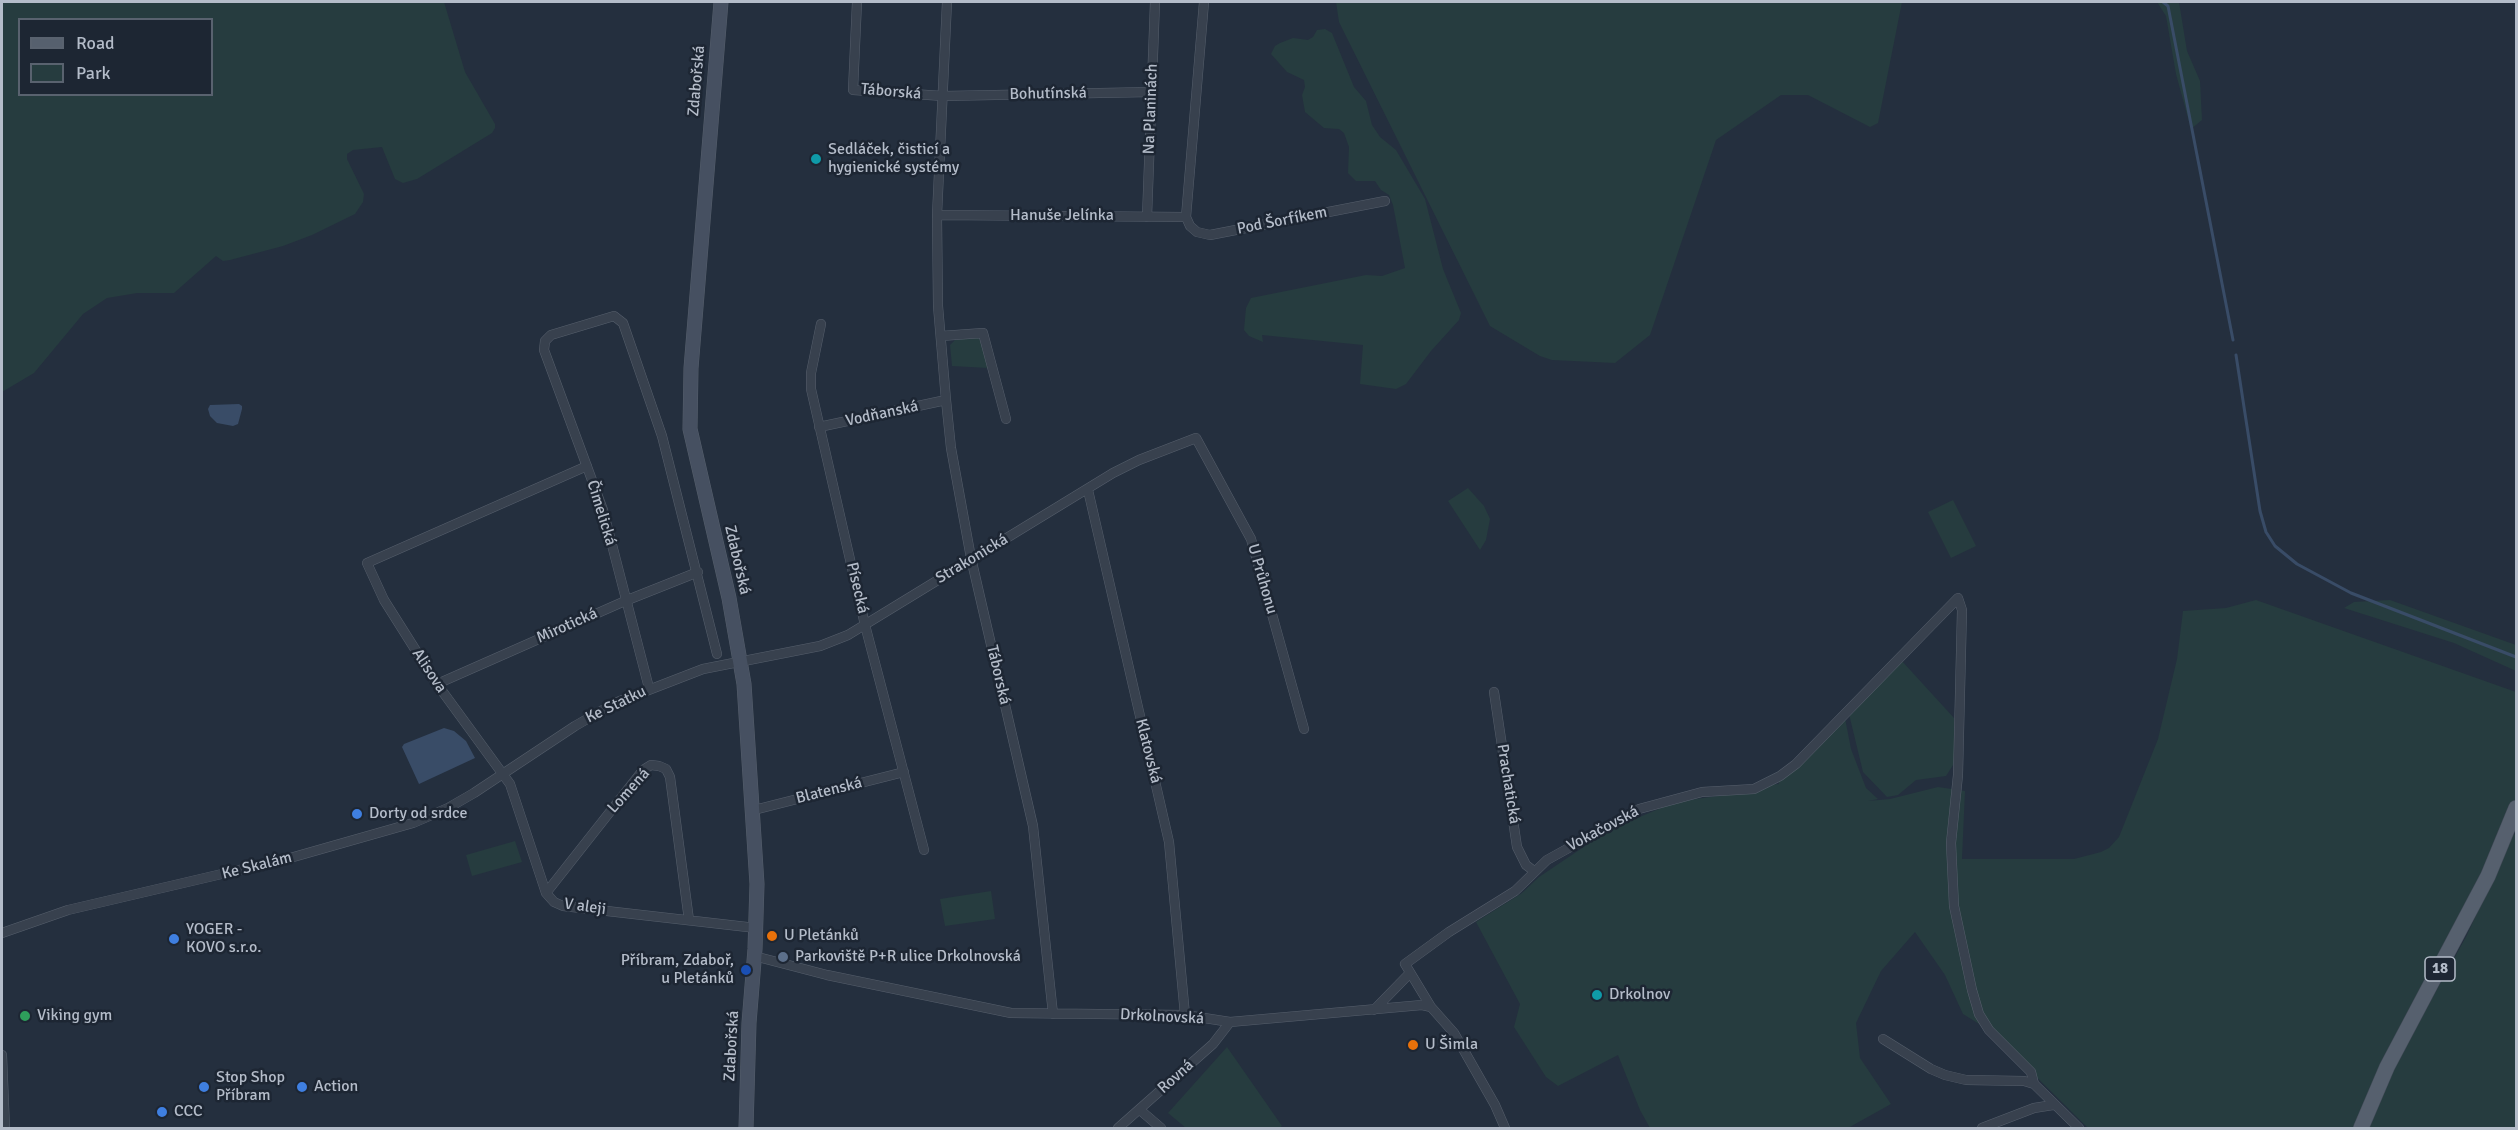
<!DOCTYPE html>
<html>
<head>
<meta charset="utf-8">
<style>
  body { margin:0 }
  #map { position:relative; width:2518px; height:1130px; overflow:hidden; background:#242f3e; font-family:Signika,sans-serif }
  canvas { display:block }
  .frame { position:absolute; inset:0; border:3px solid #b4bcc9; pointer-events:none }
  .legend { position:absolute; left:18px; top:18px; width:195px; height:78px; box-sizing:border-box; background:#1d2633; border:2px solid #59626f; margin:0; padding:8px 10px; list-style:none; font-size:18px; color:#b4bcc9 }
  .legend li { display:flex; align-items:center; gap:12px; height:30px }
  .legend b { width:30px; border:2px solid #59626f }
</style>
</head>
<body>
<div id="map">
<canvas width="2518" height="1130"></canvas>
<div class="frame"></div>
<ul class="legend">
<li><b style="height:8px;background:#56606e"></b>Road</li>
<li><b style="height:16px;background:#263c3f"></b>Park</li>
</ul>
</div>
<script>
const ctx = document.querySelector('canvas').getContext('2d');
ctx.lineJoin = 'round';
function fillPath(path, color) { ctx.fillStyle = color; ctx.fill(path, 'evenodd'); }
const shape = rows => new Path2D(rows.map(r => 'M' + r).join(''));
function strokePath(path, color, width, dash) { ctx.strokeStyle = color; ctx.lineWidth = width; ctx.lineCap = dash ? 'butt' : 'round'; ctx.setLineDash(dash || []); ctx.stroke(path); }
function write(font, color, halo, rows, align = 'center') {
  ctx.font = font + ' Signika,sans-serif'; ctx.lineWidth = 5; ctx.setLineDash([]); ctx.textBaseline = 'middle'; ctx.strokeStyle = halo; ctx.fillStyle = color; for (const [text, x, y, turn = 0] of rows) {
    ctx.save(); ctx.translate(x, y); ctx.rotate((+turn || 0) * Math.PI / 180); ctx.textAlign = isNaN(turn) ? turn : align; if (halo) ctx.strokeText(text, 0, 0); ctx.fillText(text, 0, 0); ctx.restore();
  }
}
fillPath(shape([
  [2,2,444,2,465,72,495,124,495,128,492,133,417,179,403,183,395,179,382,147,353,150,347,154,347,159,364,194,363,202,355,214,312,235,283,246,230,260,223,261,216,256,174,293,137,293,107,298,83,314,34,373,2,392],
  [20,20,212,20,212,94,20,94],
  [1336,2,1902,2,1878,123,1870,127,1808,95,1781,95,1716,140,1650,335,1615,363,1552,360,1540,356,1490,326,1339,22],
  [2157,2,2179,2,2187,51,2200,81,2202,120,2191,129,2176,74,2166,16],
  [1325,29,1332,33,1354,87,1366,101,1372,125,1380,137,1396,150,1425,199,1443,269,1461,313,1459,320,1431,351,1406,384,1396,389,1360,384,1363,345,1262,335,1263,342,1249,336,1244,330,1246,308,1251,298,1366,275,1382,276,1405,268,1393,205,1389,195,1381,190,1375,181,1356,181,1348,173,1349,147,1344,133,1339,129,1324,128,1305,112,1302,95,1305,87,1304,80,1287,72,1271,54,1275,46,1280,43,1293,38,1308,40,1313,37,1317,30],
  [977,337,982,342,988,368,952,366,950,345,955,340],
  [1468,488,1484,506,1490,519,1486,540,1480,550,1448,501],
  [1953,500,1976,546,1951,558,1928,512],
  [2256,600,2516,692,2516,797,2508,820,2355,1128,2088,1128,1989,1030,1963,1014,1945,975,1915,932,1881,971,1856,1023,1860,1058,1891,1104,1848,1128,1650,1128,1640,1110,1618,1055,1558,1086,1546,1077,1514,1027,1520,1004,1476,922,1522,893,1539,877,1609,830,1675,802,1746,792,1766,785,1779,784,1779,780,1845,718,1851,749,1866,788,1878,799,1868,801,1890,799,1938,787,1965,791,1962,859,2074,859,2101,852,2109,848,2119,837,2158,739,2177,659,2183,611,2226,608],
  [2390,600,2516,645,2516,671,2454,643,2344,608,2354,602],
  [1901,660,1954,718,1955,762,1946,776,1916,780,1898,795,1887,797,1863,772,1849,714],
  [2513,834,2516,835,2516,1128,2366,1128,2387,1080,2467,935],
  [515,841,522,862,472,876,466,855],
  [991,891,995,919,945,926,940,899],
  [1227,1047,1282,1126,1279,1128,1186,1128,1168,1113]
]), '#263c3f');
fillPath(shape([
  [239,404,242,406,242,409,238,424,233,426,217,423,210,416,208,409,210,405],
  [444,728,454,731,466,741,475,758,419,784,402,747,404,744]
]), '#394c67');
strokePath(shape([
  [2163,2,2168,6,2233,340],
  [2236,355,2260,511,2266,532,2275,546,2297,564,2351,593,2516,657]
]), '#394c67', 3);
const street = shape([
  [857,2,853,90,943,96,1152,92],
  [947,2,937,215,938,306,946,400,951,448,971,558,1033,826,1053,1014],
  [1204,2,1186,217,1190,226,1197,232,1210,235,1385,201],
  [937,215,1186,217],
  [1147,217,1155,2],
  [821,324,811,373,811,389,865,625,924,850],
  [941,336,983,333,1006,419],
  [819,427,946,400],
  [587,466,367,563,384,600,437,684,510,784,546,893,554,902,563,906,756,928],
  [1088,490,1169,842,1185,1015],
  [437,684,625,601,698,572],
  [649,688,603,510,544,350,545,341,551,335,614,316,623,323,662,436,717,654],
  [1494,692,1517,847,1526,865,1534,871],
  [754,810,904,772],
  [546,893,643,770,651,765,659,766,666,769,670,777,689,920],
  [2,933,68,910,290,858,413,823,448,808,474,793,575,726,615,703,703,669,820,646,848,635,1113,473,1139,460,1196,438,1251,539,1304,729],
  [754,956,827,975,1011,1013,1185,1015,1230,1022,1422,1005,1431,1007,1454,1033,1495,1105,1505,1128],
  [1431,1007,1405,964,1449,932,1515,891,1547,860,1639,809,1702,792,1754,789,1780,776,1796,764,1958,598,1962,610,1958,775,1951,843,1954,906,1972,990,1979,1014,1989,1030,2031,1072,2034,1084],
  [1374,1010,1410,973],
  [1883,1039,1931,1069,1945,1075,1966,1080,2024,1081,2034,1084,2079,1128],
  [2,1055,5,1128],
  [1140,1110,1161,1128],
  [1118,1128,1213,1044,1230,1022],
  [1982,1128,2034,1108,2053,1105]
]);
const secondary = shape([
  [721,2,691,368,690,429,729,598,744,684,757,884,755,949,749,1023,746,1128]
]);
const primary = shape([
  [2361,1128,2387,1067,2488,876,2516,808]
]);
strokePath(street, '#565f6c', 10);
strokePath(secondary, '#565f6c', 15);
strokePath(primary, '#414a57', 16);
strokePath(street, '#38414e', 9);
strokePath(secondary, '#465061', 14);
strokePath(primary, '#56606e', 15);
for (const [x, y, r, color] of [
  [816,159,6,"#0f9aa8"],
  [357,814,6,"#3f7fe0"],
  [772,936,6,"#e8710a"],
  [174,939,6,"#3f7fe0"],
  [783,957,6,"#5c6f8a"],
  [746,970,6,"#1a4fb4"],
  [1597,995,6,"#0f9aa8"],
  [25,1016,6,"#2e9e5b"],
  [1413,1045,6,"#e8710a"],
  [204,1087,6,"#3f7fe0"],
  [302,1087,6,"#3f7fe0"],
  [162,1112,6,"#3f7fe0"]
]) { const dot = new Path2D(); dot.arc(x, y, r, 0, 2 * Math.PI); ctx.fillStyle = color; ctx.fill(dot); strokePath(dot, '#1d2633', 2); }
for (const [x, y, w] of [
  [2440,969,30]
]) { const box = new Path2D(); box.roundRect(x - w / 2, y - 12, w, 24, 4.5); ctx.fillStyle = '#1d2633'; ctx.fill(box); strokePath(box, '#b4bcc9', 1.5); }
write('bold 15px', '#b4bcc9', null, [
  ["18",2440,969]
]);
write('16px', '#b4bcc9', '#1d2633', [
  ["Zdabořská",697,81,-85],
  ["Táborská",891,92,5],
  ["Bohutínská",1048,94,-1],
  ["Na Planinách",1151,109,-88],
  ["Hanuše Jelínka",1062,216],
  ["Pod Šorfíkem",1282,221,-11],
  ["Vodňanská",882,414,-12],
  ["Čimelická",601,513,73],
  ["Strakonická",972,559,-31],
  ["Zdabořská",737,560,77],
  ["U Průhonu",1262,579,74],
  ["Písecká",857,588,77],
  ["Mirotická",567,626,-24],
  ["Alisova",429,671,57],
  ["Táborská",998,675,77],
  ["Ke Statku",616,705,-26],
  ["Klatovská",1148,751,76],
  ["Prachatická",1508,784,81],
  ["Lomená",629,791,-48],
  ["Blatenská",829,791,-14],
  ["Vokačovská",1603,829,-28],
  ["Ke Skalám",257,866,-14],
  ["V aleji",585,907,8],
  ["Drkolnovská",1162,1017,3],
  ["Zdabořská",732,1046,-87],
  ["Rovná",1176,1077,-42]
]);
write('16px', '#b4bcc9', '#1d2633', [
  ["Sedláček, čisticí a",828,150],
  ["hygienické systémy",828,168],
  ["Dorty od srdce",369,814],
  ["YOGER -",186,930],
  ["KOVO s.r.o.",186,948],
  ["U Pletánků",784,936],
  ["Parkoviště P+R ulice Drkolnovská",795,957],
  ["Příbram, Zdaboř,",734,961,"right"],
  ["u Pletánků",734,979,"right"],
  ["Drkolnov",1609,995],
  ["Viking gym",37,1016],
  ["U Šimla",1425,1045],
  ["Stop Shop",216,1078],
  ["Příbram",216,1096],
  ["Action",314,1087],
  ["CCC",174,1112]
], 'left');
</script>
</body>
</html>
